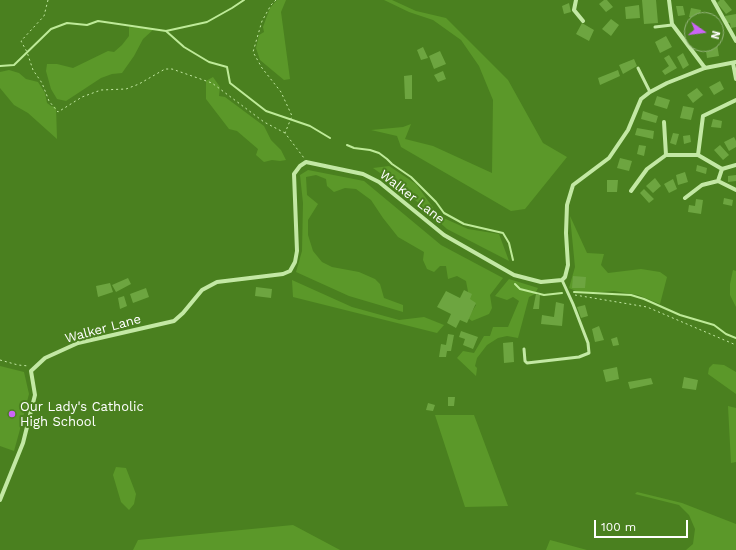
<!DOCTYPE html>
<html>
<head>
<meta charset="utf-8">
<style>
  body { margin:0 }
  #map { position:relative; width:736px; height:550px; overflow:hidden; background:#4a801f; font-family:"Work Sans",sans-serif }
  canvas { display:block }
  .north { position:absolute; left:684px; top:12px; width:40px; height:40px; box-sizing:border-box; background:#4a801f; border:1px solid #92b379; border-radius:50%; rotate:104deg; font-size:11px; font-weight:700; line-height:16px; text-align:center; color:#fff }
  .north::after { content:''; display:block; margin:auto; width:14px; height:18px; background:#cc64f6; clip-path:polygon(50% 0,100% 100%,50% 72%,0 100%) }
  .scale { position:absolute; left:594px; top:520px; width:94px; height:18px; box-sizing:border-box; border:2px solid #fff; border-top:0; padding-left:5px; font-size:12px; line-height:14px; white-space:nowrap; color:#fff; -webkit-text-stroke:3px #4a801f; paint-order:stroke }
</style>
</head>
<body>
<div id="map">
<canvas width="736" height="550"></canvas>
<div class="north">N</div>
<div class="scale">100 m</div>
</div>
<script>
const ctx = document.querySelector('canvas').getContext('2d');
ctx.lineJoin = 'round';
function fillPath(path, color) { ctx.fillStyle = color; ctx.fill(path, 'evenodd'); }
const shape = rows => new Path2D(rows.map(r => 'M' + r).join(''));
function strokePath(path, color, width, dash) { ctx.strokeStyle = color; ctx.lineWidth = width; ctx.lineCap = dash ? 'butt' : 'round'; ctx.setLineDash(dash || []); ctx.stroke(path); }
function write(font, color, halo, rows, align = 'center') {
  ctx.font = font + ' "Work Sans",sans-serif'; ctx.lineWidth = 4; ctx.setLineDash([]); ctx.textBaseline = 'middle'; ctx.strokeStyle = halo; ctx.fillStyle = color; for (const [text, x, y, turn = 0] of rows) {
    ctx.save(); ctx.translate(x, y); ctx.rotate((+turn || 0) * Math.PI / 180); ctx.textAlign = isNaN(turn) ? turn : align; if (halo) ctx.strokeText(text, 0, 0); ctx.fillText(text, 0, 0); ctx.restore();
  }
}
fillPath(shape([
  [277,0,286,0,281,12,290,79,284,80,260,60,256,48,259,35,264,32,263,27,270,8],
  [384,0,392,0,416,11,446,18,508,80,543,143,567,157,525,209,511,211,401,147,397,136,371,130,403,127,411,124,405,139,433,146,492,173,493,100,479,66,461,40,433,20,409,12],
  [129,27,154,29,143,39,134,56,122,73,112,74,101,78,66,101,57,99,51,89,46,71,47,64,57,64,73,68,108,51,114,52,122,45,129,36],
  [9,70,19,73,26,79,38,82,45,93,47,103,51,106,56,107,57,139,28,113,14,105,0,88,0,72],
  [213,77,220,87,219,96,225,97,264,126,271,140,281,150,286,160,280,161,272,160,264,162,256,155,258,149,237,131,229,129,206,99,206,81],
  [389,166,416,184,439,216,468,229,499,234,509,261,447,229,404,190,373,168],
  [308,170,364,181,441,245,503,278,490,295,492,308,489,314,472,321,468,318,476,305,470,302,466,281,457,276,448,279,446,266,440,266,434,272,427,269,423,260,424,252,398,237,383,218,371,200,356,189,345,188,334,192,327,186,326,179,316,175,306,177,307,195,318,204,308,220,308,235,313,251,322,262,332,267,359,272,375,279,380,284,384,298,403,305,403,312,349,296,296,272,302,251,303,203,300,175],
  [570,216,587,253,604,254,601,265,608,273,641,269,660,272,667,277,660,304,638,295,614,291,590,293,578,292,569,288,575,267],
  [733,270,736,271,736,307,730,295,730,284],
  [509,279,538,288,535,294,529,297,518,338,507,336,498,338,487,345,477,358,475,366,477,368,476,376,457,358,463,351,474,353,484,336,490,336,493,327,508,327,519,301,513,297,507,300,495,296],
  [292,280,352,307,399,320,424,317,444,325,437,333,293,297],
  [713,364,724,365,736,372,736,394,708,374,709,368],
  [0,366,24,372,29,394,19,433,14,451,0,446],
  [728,406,736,408,736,462,731,463],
  [435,415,474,415,508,506,465,507],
  [116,467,126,468,136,494,134,504,129,510,121,502,113,475],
  [637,492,682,503,736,524,736,550,686,550,693,544,695,529,689,515,679,505,635,494],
  [293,525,340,550,133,550,138,540],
  [550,540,587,550,546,550]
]), '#5b9829');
strokePath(shape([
  [166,31,207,22,232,8,244,0],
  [0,66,14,65,51,29,67,23,87,25,98,21,166,31,184,47,209,62,227,67,230,83,266,111,310,126,330,138],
  [347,145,354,148,370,150,379,153,387,159,392,164,411,177,436,202,444,213,464,224,503,233,509,243,513,260],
  [515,284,520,289,544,295,562,293],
  [574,292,631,295,644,299,680,315,714,325,726,334,736,338]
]), '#beea98', 2);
fillPath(shape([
  [604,0,607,0,613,7,606,12,599,4],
  [642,0,656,0,658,23,644,24],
  [720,0,724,0,732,10,726,14,717,3],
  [569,3,571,12,564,14,562,6],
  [639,5,640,18,626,19,625,7],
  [676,6,683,6,685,15,678,16],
  [691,8,701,10,699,20,689,17],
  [736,14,736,27,731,28,730,23,726,23,725,16],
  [611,19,619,25,611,36,602,29],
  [582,23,594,30,589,41,576,34],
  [666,36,672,47,660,53,655,42],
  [705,44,717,44,719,56,707,58],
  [423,47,428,58,421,60,417,50],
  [440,51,446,64,434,69,429,56],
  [683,53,689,65,683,69,677,57],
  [669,55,677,68,665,75,662,71,669,66,664,58],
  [634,59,637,66,623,74,619,65],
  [618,70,620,76,600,85,598,78],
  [443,71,446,79,438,82,434,75],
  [412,75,412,99,405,99,404,76],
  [720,81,724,89,714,95,709,87],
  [697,88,703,95,693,103,687,95],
  [657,96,670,100,667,109,654,105],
  [683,106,694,108,691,120,680,118],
  [643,111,658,116,656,123,641,119],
  [713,119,722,121,721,128,711,127],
  [637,128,654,131,653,139,635,135],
  [673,133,679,134,676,145,670,143],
  [690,135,691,142,684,144,683,136],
  [734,137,736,141,736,147,729,151,724,142],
  [639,145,646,146,644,156,637,154],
  [720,145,729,155,723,160,714,150],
  [620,158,632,161,629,171,617,168],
  [697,165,707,168,706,174,696,171],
  [685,172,688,182,678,185,676,175],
  [736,175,736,181,728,182,728,176],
  [655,178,661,186,653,193,646,186],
  [673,179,677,189,669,193,664,184],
  [607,180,618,180,617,192,607,192],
  [644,189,654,199,649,203,640,193],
  [724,198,733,200,732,206,723,204],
  [696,199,703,200,701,214,688,212,689,205,695,206],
  [573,276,586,277,585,288,572,288],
  [128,278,131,284,116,292,112,285],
  [110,283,113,292,98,297,96,286],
  [256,287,272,289,271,298,255,296],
  [146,288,149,297,133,303,130,294],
  [464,290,472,294,470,299,476,303,467,323,460,320,456,328,447,323,451,314,437,307,446,291,460,298],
  [536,294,540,295,539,309,533,309],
  [124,296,127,306,120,309,118,298],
  [556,302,564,304,562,326,541,324,542,315,554,317],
  [585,305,588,316,581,318,577,307],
  [599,326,604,340,595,342,592,329],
  [461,331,478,337,473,349,463,345,465,339,459,337],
  [448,334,454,335,451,351,447,351,446,357,439,357,441,344,446,345],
  [617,337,619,345,613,346,611,339],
  [513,342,514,362,504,363,503,343],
  [617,367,619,379,606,382,603,370],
  [684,377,698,380,696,390,682,388],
  [651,378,653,384,630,389,628,382],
  [448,397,455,397,454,406,448,406],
  [428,403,435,405,433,411,426,410]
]), '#6da540');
strokePath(shape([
  [48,0,44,16,21,41,27,52,33,70,42,83,49,101,58,112,82,97,101,90,126,89,139,84,165,69,172,69,212,83,264,122,285,133],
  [276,0,271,5,262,21,253,52,262,68,281,92,292,116,285,133,304,158],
  [575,295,647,307,736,345],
  [0,360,18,365,29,366]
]), '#c3e8a4', 1, [2, 3]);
strokePath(shape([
  [655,27,672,25],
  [638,68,650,92],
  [524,349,525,361,527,363,579,357,589,353,588,343,573,304,562,280]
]), '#c3e8a4', 3);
strokePath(shape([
  [576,0,574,10,583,21],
  [669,0,672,24,705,68],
  [713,0,736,41],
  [733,63,736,79],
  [664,122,666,155],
  [722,169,736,165],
  [718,181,736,190],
  [631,191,647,169,666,155,698,155,703,116,736,100],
  [685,198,702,185,718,181,722,169,698,155],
  [0,500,23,443,35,395,31,371,45,358,78,343,174,321,183,313,202,290,217,282,283,274,290,271,295,262,297,251,294,174,300,166,306,162,363,174,379,182,444,235,514,275,541,282,562,280,565,277,568,265,566,233,567,205,573,185,609,158,628,130,641,99,650,92,667,83,705,68,736,62]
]), '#c3e8a4', 4);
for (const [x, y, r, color] of [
  [12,414,4,"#cc64f6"]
]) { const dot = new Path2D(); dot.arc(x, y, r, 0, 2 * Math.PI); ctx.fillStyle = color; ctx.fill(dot); strokePath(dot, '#4a801f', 1.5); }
write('13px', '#fff', '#4a801f', [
  ["Walker Lane",412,197,38],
  ["Walker Lane",103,329,-15]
]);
write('13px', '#fff', '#4a801f', [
  ["Our Lady's Catholic",20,407],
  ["High School",20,422]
], 'left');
</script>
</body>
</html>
